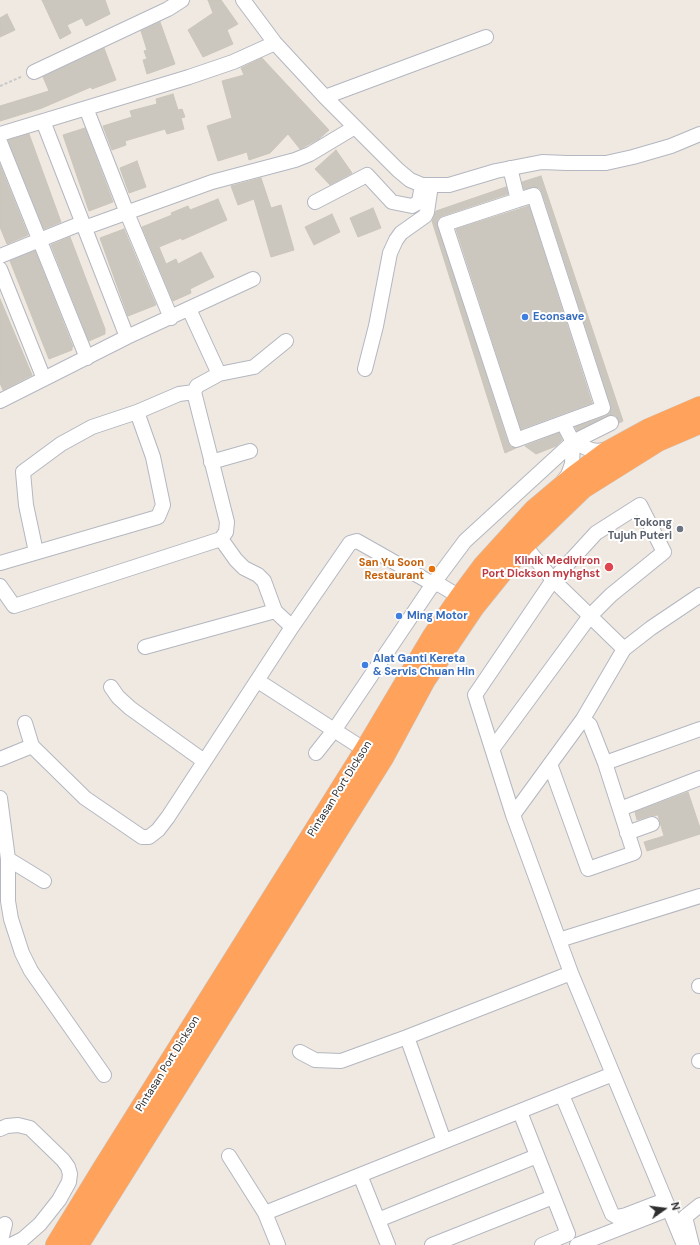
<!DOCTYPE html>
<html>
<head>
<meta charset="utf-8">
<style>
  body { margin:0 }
  #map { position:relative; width:700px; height:1245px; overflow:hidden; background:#efe9e1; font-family:"DM Sans",sans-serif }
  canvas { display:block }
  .north { position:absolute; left:644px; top:1189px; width:40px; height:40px; -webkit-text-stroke:3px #fff; paint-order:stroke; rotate:76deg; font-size:11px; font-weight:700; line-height:16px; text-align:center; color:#2e2e2e }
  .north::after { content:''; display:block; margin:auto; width:14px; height:18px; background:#2e2e2e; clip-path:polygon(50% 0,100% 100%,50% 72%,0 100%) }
</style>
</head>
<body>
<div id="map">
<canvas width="700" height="1245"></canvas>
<div class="north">N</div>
</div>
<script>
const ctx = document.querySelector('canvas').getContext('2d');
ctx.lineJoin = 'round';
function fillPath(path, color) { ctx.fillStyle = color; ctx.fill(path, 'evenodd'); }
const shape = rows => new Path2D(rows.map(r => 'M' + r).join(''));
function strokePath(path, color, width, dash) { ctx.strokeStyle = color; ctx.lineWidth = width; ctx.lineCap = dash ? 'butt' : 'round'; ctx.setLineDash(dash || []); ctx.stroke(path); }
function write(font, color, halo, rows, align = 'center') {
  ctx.font = font + ' "DM Sans",sans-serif'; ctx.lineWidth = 4; ctx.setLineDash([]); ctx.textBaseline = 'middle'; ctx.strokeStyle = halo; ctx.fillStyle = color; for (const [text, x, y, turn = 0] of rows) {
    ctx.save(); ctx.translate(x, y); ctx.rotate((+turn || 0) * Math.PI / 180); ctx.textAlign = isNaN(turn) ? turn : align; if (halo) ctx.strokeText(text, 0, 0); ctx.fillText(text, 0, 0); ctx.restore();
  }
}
const building = shape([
  [42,0,105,0,110,14,86,26,82,18,67,25,71,33,60,39,42,0],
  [208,0,221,0,238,24,227,30,233,44,203,57,188,30,213,13,208,0],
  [7,14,15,30,0,37,0,18,7,14],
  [160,22,175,64,147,74,143,60,147,59,144,51,147,50,141,31,160,22],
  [104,48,116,80,92,89,91,87,42,108,0,121,0,106,49,91,43,77,104,48],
  [262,58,329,130,319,139,300,149,288,134,270,153,249,160,247,152,218,161,207,126,232,118,222,81,244,75,241,68,262,58],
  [173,94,178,110,182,109,185,117,181,118,184,129,167,134,165,129,125,141,126,145,112,150,103,126,132,117,130,111,157,104,156,99,173,94],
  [85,128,113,202,89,211,63,135,85,128],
  [29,134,61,222,44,229,8,140,29,134],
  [336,150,352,173,330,185,315,169,336,150],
  [137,161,146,187,129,193,120,168,137,161],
  [0,165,28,235,7,244,0,227,0,165],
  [541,176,623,421,619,423,616,416,611,415,577,431,575,427,606,416,610,413,611,406,542,192,539,188,535,187,524,189,522,182,541,176],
  [261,178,271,208,281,205,294,250,271,257,254,199,238,205,231,186,261,178],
  [506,187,508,194,442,216,438,219,437,223,508,443,511,447,516,448,505,453,432,221,436,211,506,187],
  [218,199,227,220,182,240,181,238,159,247,166,264,176,259,178,264,201,252,214,277,190,289,191,293,173,301,142,227,172,215,171,213,188,206,190,210,218,199],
  [529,206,592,403,521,429,456,229,529,206],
  [373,208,381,228,358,237,350,218,373,208],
  [332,214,340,232,314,245,305,227,332,214],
  [124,229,156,305,128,316,100,238,124,229],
  [70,237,105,329,105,334,89,341,51,245,70,237],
  [35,251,73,347,72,347,72,350,49,359,10,261,35,251],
  [0,299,32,375,3,390,0,383,0,299],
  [559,433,562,440,556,446,536,454,525,446,559,433],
  [688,792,700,828,700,834,647,851,644,842,664,836,658,815,649,816,637,820,635,812,688,792]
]);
fillPath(building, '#cbc7bf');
strokePath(building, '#cbc5ba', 1);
const minor = shape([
  [243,0,275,43,325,97,398,170,410,180,422,185,449,185,496,171,542,162,567,163,606,163,633,157,671,146,700,134],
  [34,72,168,9,182,0],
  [325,97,486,37],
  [86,108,127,213,171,318],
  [43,121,127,337],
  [0,134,189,77,233,62,275,43],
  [0,142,87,358],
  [510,168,518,200,534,195,603,408,516,440,445,224,518,200],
  [315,202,367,175,392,202,412,206,419,202,422,185],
  [84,228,212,182,295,160,310,154,355,127],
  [0,256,82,223],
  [0,269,44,379],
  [189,309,219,374],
  [365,369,376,326,390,253,396,240,401,233,425,216,427,212,431,185],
  [0,401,127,337,253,279],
  [563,423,573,442,572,464,568,475,563,481],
  [573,442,591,450,598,451,611,448],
  [211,462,250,451],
  [221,539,236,560,244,568,258,575,264,581,275,611,292,627],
  [518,541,524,545,553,580,624,649],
  [36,552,26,505,23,472,61,444,92,427,137,412,179,394,194,392,197,386,219,374,254,367,286,341],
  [0,563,158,517,163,505,153,457,137,412],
  [0,586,14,606,221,539,226,532,227,522,194,392],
  [145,647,275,611],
  [258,681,365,750],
  [111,687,118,697,130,708,204,761],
  [25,723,32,746,85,798,142,837,149,837,158,830,168,817,292,627,350,543,357,541,433,584,440,585,460,597],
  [493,748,590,616,611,595,664,552,640,505,596,533,553,580,475,695,513,815],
  [316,753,335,729,433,584,465,541,573,442,611,423],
  [0,759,32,746],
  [605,763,700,729],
  [550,764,588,869,634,853,605,763,590,725,583,719],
  [0,798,8,859,8,901,11,919,22,953,31,971,104,1075],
  [620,809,700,778],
  [627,833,652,824],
  [8,859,44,881],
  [559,940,700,896],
  [571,973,513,815,583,719,624,649,651,628,700,595],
  [699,986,700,986],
  [300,1052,315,1060,341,1061,407,1037],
  [699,1061,700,1061],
  [562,1095,612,1214,617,1217,626,1215,665,1200],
  [520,1112,568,1234,542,1245],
  [0,1129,7,1126,18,1125,30,1128,63,1160,68,1167,70,1174,69,1182,59,1200,40,1224,23,1239,11,1245],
  [444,1141,407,1037,571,973,684,1245],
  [229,1156,265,1213,278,1245],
  [360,1175,388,1245],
  [265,1213,613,1074],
  [378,1220,537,1156],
  [0,1244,5,1224],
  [432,1245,553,1197],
  [577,1245,669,1209],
  [692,1245,685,1217,700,1205]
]);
const highway = shape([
  [56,1245,102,1170,365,750,433,636,460,597,483,566,534,510,572,478,607,452,649,429,700,407],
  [78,1245,383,758,425,680,474,607,524,545,583,488,658,441,700,423]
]);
strokePath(minor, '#b4b7c1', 16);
strokePath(highway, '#c9c9c9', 22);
strokePath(shape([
  [0,86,23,76]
]), '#c9c9c9', 2, [3, 2]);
strokePath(minor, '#fff', 14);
strokePath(highway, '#ffa35c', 21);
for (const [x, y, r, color] of [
  [525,317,4,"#3f7fe0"],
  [680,529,4,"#6b7280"],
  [609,567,5,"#e0444e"],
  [432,569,4,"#e8710a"],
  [399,616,4,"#3f7fe0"],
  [365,665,4,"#3f7fe0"]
]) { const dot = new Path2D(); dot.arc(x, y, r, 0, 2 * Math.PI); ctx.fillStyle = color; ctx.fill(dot); strokePath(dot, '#fff', 1.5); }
write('bold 11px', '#366cbe', '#fff', [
  ["Econsave",533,317],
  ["Ming Motor",407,616],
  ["Alat Ganti Kereta",373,659],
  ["& Servis Chuan Hin",373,672]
], 'left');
write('bold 11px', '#5b616d', '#fff', [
  ["Tokong",672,523],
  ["Tujuh Puteri",672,536]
], 'right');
write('bold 11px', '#be3a42', '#fff', [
  ["Klinik Mediviron",600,561],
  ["Port Dickson myhghst",600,574]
], 'right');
write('bold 11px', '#c56008', '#fff', [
  ["San Yu Soon",424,563],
  ["Restaurant",424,576]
], 'right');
write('11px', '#2e2e2e', '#fff', [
  ["Pintasan Port Dickson",340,789,-58],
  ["Pintasan Port Dickson",168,1064,-58]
]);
</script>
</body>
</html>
